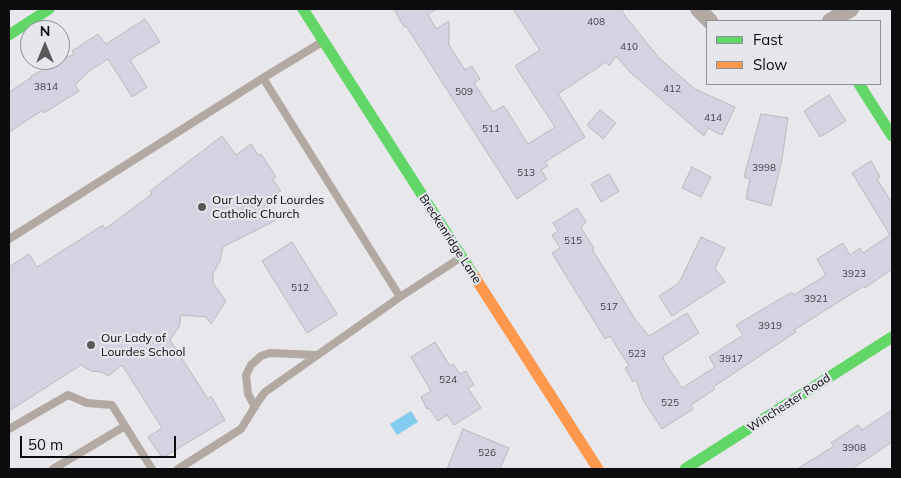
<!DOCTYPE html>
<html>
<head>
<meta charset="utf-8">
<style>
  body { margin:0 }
  #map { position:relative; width:901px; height:478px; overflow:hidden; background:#e7e7ec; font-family:Mulish,sans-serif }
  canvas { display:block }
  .frame { position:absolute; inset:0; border:10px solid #0c0c0f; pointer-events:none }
  .legend { position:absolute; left:706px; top:20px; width:175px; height:65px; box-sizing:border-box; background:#e6e6ed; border:1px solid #8f8f94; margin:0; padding:6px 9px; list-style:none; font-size:15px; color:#0c0c0f }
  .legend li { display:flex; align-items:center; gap:10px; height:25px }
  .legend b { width:25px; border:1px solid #8f8f94 }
  .north { position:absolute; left:20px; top:20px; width:50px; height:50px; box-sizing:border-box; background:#e6e6ed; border:1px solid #8f8f94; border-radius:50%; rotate:0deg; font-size:14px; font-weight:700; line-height:20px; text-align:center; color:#0c0c0f }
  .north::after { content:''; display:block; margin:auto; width:18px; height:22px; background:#59595c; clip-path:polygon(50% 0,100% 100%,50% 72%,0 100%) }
  .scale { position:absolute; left:20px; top:436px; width:156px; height:22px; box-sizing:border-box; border:2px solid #0c0c0f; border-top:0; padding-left:6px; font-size:15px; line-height:18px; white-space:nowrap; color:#0c0c0f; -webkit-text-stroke:4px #e6e6ed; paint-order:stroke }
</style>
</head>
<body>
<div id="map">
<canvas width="901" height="478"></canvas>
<div class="frame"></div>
<ul class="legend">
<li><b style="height:6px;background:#63d668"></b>Fast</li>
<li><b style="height:6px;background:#ff974d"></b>Slow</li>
</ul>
<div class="north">N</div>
<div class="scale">50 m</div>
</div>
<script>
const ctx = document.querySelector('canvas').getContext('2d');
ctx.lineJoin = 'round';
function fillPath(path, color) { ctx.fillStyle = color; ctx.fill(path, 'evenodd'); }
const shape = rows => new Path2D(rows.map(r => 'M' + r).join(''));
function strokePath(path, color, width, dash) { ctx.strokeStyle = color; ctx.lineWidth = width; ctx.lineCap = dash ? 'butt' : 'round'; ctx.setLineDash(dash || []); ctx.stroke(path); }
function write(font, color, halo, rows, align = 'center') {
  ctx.font = font + ' Mulish,sans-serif'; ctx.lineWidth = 4.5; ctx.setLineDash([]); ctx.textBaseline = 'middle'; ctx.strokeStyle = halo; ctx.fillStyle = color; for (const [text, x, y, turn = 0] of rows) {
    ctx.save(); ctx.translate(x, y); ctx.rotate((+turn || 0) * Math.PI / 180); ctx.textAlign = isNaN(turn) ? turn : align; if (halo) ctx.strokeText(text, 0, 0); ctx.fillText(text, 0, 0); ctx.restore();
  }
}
fillPath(shape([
  [411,411,418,422,397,435,390,424]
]), '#83ccf0');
const building = shape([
  [394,9,437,9,428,14,436,29,449,21,449,45,465,70,472,66,480,79,474,83,493,112,504,106,528,144,555,127,515,66,540,50,513,9,621,9,626,17,659,58,695,89,735,107,722,135,708,128,704,136,630,72,616,56,609,66,606,62,558,94,585,137,545,162,548,166,541,170,547,179,517,199,406,26,404,27,394,9],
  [145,19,160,42,130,60,147,87,132,97,108,59,88,72,75,85,79,91,44,113,43,110,9,132,9,92,32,77,31,76,74,54,72,51,98,34,106,44,145,19],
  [829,95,846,121,820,137,804,111,829,95],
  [600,110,616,123,603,139,587,125,600,110],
  [761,114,788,118,782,159,771,206,746,199,750,179,744,177,761,114],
  [222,136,236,155,251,144,259,156,261,154,276,177,272,179,281,191,265,199,276,220,223,247,220,261,213,273,213,283,226,301,211,324,206,317,181,315,179,327,170,340,208,399,211,396,225,420,164,457,162,455,161,456,148,437,162,428,122,365,108,376,102,372,91,371,81,365,9,411,9,267,29,254,37,267,103,225,105,229,152,194,150,191,222,136],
  [871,161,880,177,877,179,892,203,892,269,865,288,864,286,794,330,796,332,713,387,715,389,691,405,693,409,662,429,643,400,636,380,633,382,625,368,629,366,610,336,605,339,552,253,560,248,552,235,558,231,553,223,577,208,586,222,581,228,594,248,592,249,635,319,649,336,687,313,699,333,663,356,664,358,663,359,682,388,715,367,709,357,743,335,736,325,792,292,794,295,826,275,817,259,843,243,850,255,860,248,863,253,890,235,852,173,871,161],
  [692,167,711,177,701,197,682,188,692,167],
  [609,174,619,191,601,202,591,184,609,174],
  [701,237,725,248,715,268,725,282,672,316,659,296,679,283,701,237],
  [292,242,337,314,307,333,262,261,292,242],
  [435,342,450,366,453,364,460,374,466,371,474,385,468,388,481,408,454,425,447,415,438,421,429,408,427,409,421,397,431,391,411,357,435,342],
  [892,410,892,442,852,469,797,469,834,446,831,443,858,425,862,430,892,410],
  [463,429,509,448,500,469,447,469,463,429]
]);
fillPath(building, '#d4d3e2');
strokePath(building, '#bababd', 1);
strokePath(shape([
  [263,78,400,297],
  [9,239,263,78,322,42],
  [255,407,248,394,246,375,251,365,261,356,270,353,317,355],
  [9,429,68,395,87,403,112,405,152,469],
  [53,469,125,426],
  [178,469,241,429,259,400,265,392,400,297,460,258]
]), '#b3a9a3', 8);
strokePath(shape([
  [698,9,710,21],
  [830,21,851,9]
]), '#b3a9a3', 16);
strokePath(shape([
  [303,9,474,276],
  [9,35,49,9],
  [859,84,892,136],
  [685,469,892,337]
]), '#63d668', 11);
strokePath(shape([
  [474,276,598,469]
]), '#ff974d', 11);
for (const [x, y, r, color] of [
  [202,207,5,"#59595c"],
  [91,345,5,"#59595c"]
]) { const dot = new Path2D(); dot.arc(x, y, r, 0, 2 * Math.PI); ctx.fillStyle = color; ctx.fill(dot); strokePath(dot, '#e6e6ed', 2); }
write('10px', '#3f3f45', null, [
  ["408",596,22],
  ["410",629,47],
  ["3814",46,87],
  ["412",672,89],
  ["509",464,92],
  ["414",713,118],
  ["511",491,129],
  ["3998",764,168],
  ["513",526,173],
  ["515",573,241],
  ["3923",854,274],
  ["512",300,288],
  ["3921",816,299],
  ["517",609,307],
  ["3919",770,326],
  ["523",637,354],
  ["3917",731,359],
  ["524",448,380],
  ["525",670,403],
  ["3908",854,448],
  ["526",487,453]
]);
write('12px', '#0c0c0f', '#e6e6ed', [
  ["Our Lady of Lourdes",212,200],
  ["Catholic Church",212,214],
  ["Our Lady of",101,338],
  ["Lourdes School",101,352]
], 'left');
write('12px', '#0c0c0f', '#e6e6ed', [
  ["Breckenridge Lane",450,239,57],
  ["Winchester Road",789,403,-33]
]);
</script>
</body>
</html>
